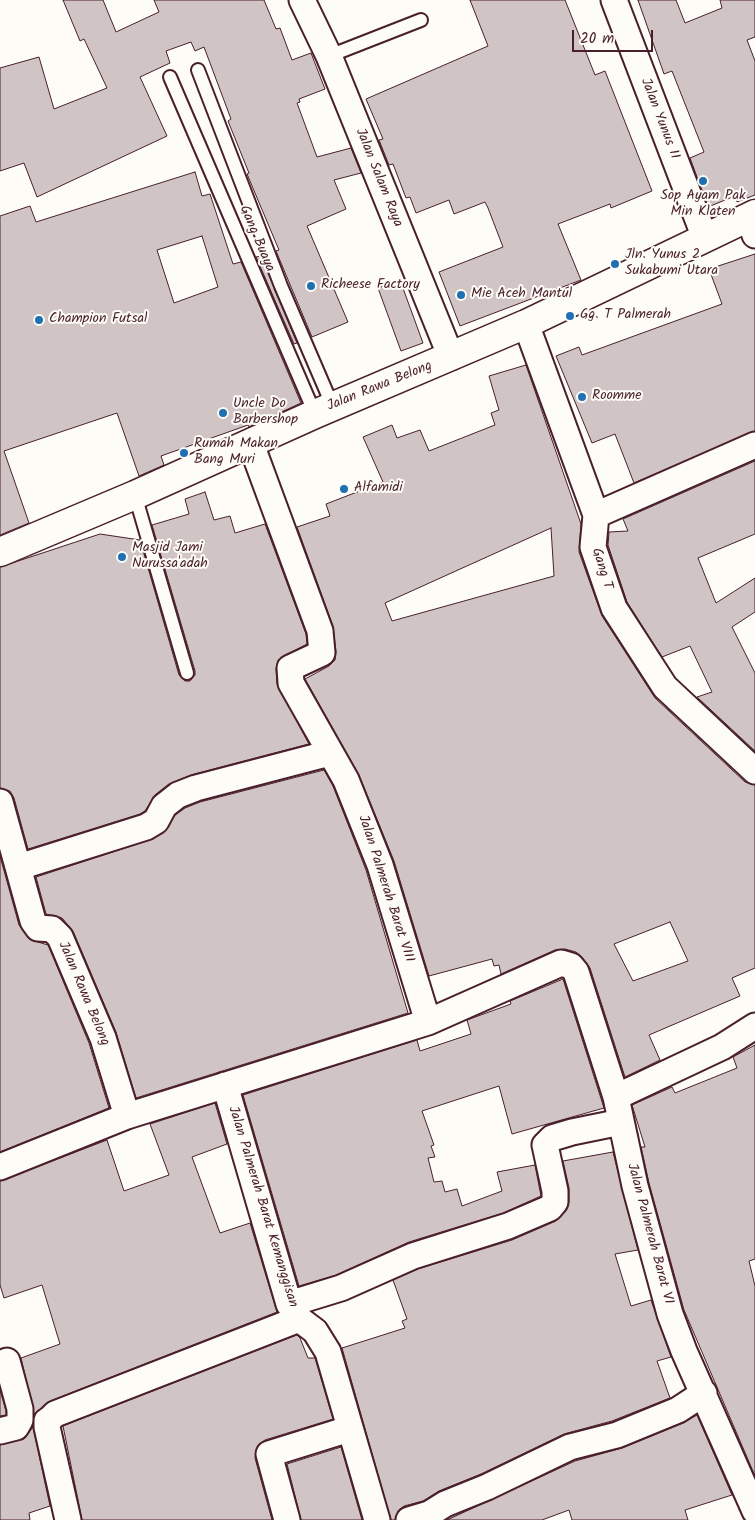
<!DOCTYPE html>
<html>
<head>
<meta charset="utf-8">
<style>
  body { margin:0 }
  #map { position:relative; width:755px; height:1520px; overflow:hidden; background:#fdfcf7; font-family:Kalam,sans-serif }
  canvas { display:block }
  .scale { position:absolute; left:572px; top:30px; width:81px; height:22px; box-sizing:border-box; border:2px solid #4a1f2b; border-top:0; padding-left:6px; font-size:15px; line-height:18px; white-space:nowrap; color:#4a1f2b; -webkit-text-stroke:4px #fdfcf7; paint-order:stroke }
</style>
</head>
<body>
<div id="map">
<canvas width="755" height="1520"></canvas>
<div class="scale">20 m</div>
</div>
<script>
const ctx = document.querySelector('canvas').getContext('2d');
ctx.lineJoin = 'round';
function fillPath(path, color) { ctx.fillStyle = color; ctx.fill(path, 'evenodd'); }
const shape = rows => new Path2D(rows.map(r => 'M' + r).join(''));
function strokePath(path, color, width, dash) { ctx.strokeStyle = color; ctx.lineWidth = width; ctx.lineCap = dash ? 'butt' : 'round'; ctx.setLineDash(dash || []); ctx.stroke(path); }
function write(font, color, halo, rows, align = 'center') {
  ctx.font = font + ' Kalam,sans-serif'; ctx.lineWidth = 4; ctx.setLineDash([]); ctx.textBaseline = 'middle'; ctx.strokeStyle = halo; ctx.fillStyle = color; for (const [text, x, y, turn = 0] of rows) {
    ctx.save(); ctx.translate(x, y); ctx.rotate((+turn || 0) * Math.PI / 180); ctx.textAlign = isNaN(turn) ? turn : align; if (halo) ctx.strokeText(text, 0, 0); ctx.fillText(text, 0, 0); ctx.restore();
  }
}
const building = shape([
  [63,0,103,0,116,32,159,12,154,0,264,0,276,29,280,28,292,60,311,53,325,89,299,99,300,102,297,103,317,157,351,148,361,173,334,180,346,209,307,226,348,322,312,337,276,251,279,250,247,174,249,173,228,121,231,119,204,47,195,51,191,42,166,51,170,63,140,77,167,136,37,197,24,163,0,171,0,68,39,57,54,109,107,88,84,39,80,41,63,0],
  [470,0,565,0,595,75,605,71,652,191,611,208,610,204,558,224,581,280,460,326,439,272,503,247,488,208,485,202,454,214,449,200,416,213,410,197,406,198,393,164,389,165,379,140,383,139,366,99,488,46,470,0],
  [638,0,676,0,685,23,722,8,720,0,755,0,755,37,747,40,755,61,755,195,737,202,735,196,708,207,690,158,704,152,672,71,664,74,638,0],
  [195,172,202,196,210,194,233,264,241,262,301,403,249,427,248,425,161,456,164,465,139,476,117,413,4,451,29,523,0,535,0,216,30,206,36,222,195,172],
  [202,236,218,287,174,303,157,250,202,236],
  [755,254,755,431,634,483,615,434,592,443,556,356,579,347,582,355,722,304,709,269,755,254],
  [261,256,297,343,294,344,256,257,261,256],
  [400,280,423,343,401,351,378,288,400,280],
  [526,365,581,524,579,552,602,616,655,698,745,782,755,785,755,968,732,978,740,996,649,1035,660,1060,625,1077,590,968,582,957,576,952,565,949,555,950,501,974,499,965,494,966,492,959,429,976,394,861,359,775,305,679,329,666,335,660,336,652,333,626,297,527,330,516,326,504,383,482,363,437,392,425,397,438,420,430,429,451,495,425,491,413,499,410,489,376,526,365],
  [551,528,554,576,392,621,385,603,551,528],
  [670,922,688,961,633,981,614,944,670,922],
  [755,461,755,534,698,558,716,603,755,578,755,612,732,627,755,673,755,751,697,697,712,692,690,646,662,657,627,602,608,545,609,532,628,531,623,519,755,461],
  [205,492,214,520,230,516,235,533,265,524,306,634,307,644,278,660,276,669,277,684,309,744,191,775,169,784,155,795,145,811,140,814,28,849,14,798,10,791,0,788,0,567,100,534,140,540,179,675,185,681,190,681,195,675,195,671,152,525,189,514,185,499,205,492],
  [324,770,333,786,366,870,408,1013,136,1098,116,1032,73,931,62,918,46,914,36,877,153,839,168,828,175,815,185,808,200,802,324,770],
  [0,856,19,925,31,940,48,945,89,1043,109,1108,0,1152,0,856],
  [563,979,604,1108,512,1134,499,1086,422,1111,434,1145,431,1146,435,1157,428,1158,434,1182,442,1181,445,1192,457,1189,462,1206,502,1191,497,1172,535,1165,541,1196,503,1213,409,1242,336,1275,299,1286,243,1095,417,1040,420,1051,471,1034,467,1020,511,1004,510,1001,563,979],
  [755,1045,755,1259,749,1261,755,1286,755,1476,684,1310,649,1183,641,1147,645,1147,632,1105,672,1087,675,1093,737,1068,733,1057,755,1045],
  [215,1103,227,1144,192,1157,220,1233,250,1223,277,1312,50,1401,34,1414,21,1358,60,1344,42,1285,4,1298,0,1285,0,1181,107,1140,124,1191,169,1175,150,1124,215,1103],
  [613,1152,638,1250,615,1254,631,1306,651,1300,671,1357,657,1361,670,1398,612,1421,564,1434,481,1474,439,1491,423,1501,404,1506,398,1511,395,1520,391,1520,342,1348,405,1328,402,1321,407,1319,393,1280,418,1269,512,1240,556,1221,566,1211,569,1202,569,1188,563,1161,613,1152],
  [297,1335,300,1338,308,1358,315,1358,333,1419,265,1440,258,1445,255,1458,272,1520,82,1520,63,1426,297,1335],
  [0,1390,6,1411,6,1415,0,1416,0,1390],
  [697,1415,732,1495,685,1510,688,1520,572,1520,569,1510,542,1520,447,1520,575,1461,622,1448,683,1423,697,1415],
  [33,1427,50,1506,29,1513,30,1520,0,1520,0,1445,24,1439,33,1427],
  [341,1447,362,1520,301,1520,287,1464,341,1447]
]);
fillPath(building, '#d0c5c4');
strokePath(building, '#4a1f2b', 1);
const lane = shape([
  [329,56,421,20],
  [198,70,281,286,333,407],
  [170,77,315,414],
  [135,495,187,673]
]);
const street = shape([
  [302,0,329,56,451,357],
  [614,0,705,238],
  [749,217,755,235],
  [526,324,596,515,593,547,614,608,665,687,755,771],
  [251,444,320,631,322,653,290,668,291,683,346,780,380,865,428,1022],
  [596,515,755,445],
  [0,802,33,921,38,928,52,929,60,937,103,1038,127,1116],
  [19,867,146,827,156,821,164,806,178,795,196,788,330,753],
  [225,1085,289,1304,299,1319,315,1331,328,1352,377,1520],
  [616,1097,722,1047,755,1026],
  [0,1167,127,1116,428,1022,561,963,571,966,576,972,616,1097,635,1186,670,1314,684,1351,755,1511],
  [289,1304,341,1288,413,1256,508,1226,550,1208,555,1202,555,1191,545,1145,552,1138,572,1132,621,1122],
  [0,1431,16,1427,20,1420,20,1409,7,1361],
  [68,1520,47,1427,47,1421,50,1419,55,1414,299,1319],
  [287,1520,269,1454,349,1429],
  [409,1520,429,1514,445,1504,487,1487,570,1447,617,1435,678,1410,704,1393]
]);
const primary = shape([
  [0,552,135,495,315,414,526,324,755,214]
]);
strokePath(lane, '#4a1f2b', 16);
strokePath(street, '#4a1f2b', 29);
strokePath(primary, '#4a1f2b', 31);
strokePath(lane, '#fdfcf7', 12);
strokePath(street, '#fdfcf7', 25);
strokePath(primary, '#fdfcf7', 28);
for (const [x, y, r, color] of [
  [703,181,5,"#1f6fb2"],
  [615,264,5,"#1f6fb2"],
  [311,286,5,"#1f6fb2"],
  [461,295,5,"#1f6fb2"],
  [570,316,5,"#1f6fb2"],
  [39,320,5,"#1f6fb2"],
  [582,397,5,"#1f6fb2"],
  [223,413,5,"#1f6fb2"],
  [184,453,5,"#1f6fb2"],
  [344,489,5,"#1f6fb2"],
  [122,557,5,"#1f6fb2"]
]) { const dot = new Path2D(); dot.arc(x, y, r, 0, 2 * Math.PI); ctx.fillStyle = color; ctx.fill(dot); strokePath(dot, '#fdfcf7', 2); }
write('14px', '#4a1f2b', '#fdfcf7', [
  ["Jalan Yunus II",659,119,69],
  ["Jalan Salam Raya",378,178,68],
  ["Gang Buaya",256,239,67],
  ["Jalan Rawa Belong",380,387,-22],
  ["Gang T",601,569,73],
  ["Jalan Palmerah Barat VIII",385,889,72],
  ["Jalan Rawa Belong",83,994,67],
  ["Jalan Palmerah Barat Kemanggisan",262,1207,73],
  ["Jalan Palmerah Barat VI",649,1234,75]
]);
write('14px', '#4a1f2b', '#fdfcf7', [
  ["Sop Ayam Pak",703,197,"center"],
  ["Min Klaten",703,213,"center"],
  ["Jln. Yunus 2",625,256],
  ["Sukabumi Utara",625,272],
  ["Richeese Factory",321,286],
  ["Mie Aceh Mantul",471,295],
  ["Gg. T Palmerah",580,316],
  ["Champion Futsal",49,320],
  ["Roomme",592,397],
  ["Uncle Do",233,405],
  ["Barbershop",233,421],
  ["Rumah Makan",194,445],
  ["Bang Muri",194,461],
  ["Alfamidi",354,489],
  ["Masjid Jami",132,549],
  ["Nurussa'adah",132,565]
], 'left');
</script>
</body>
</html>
